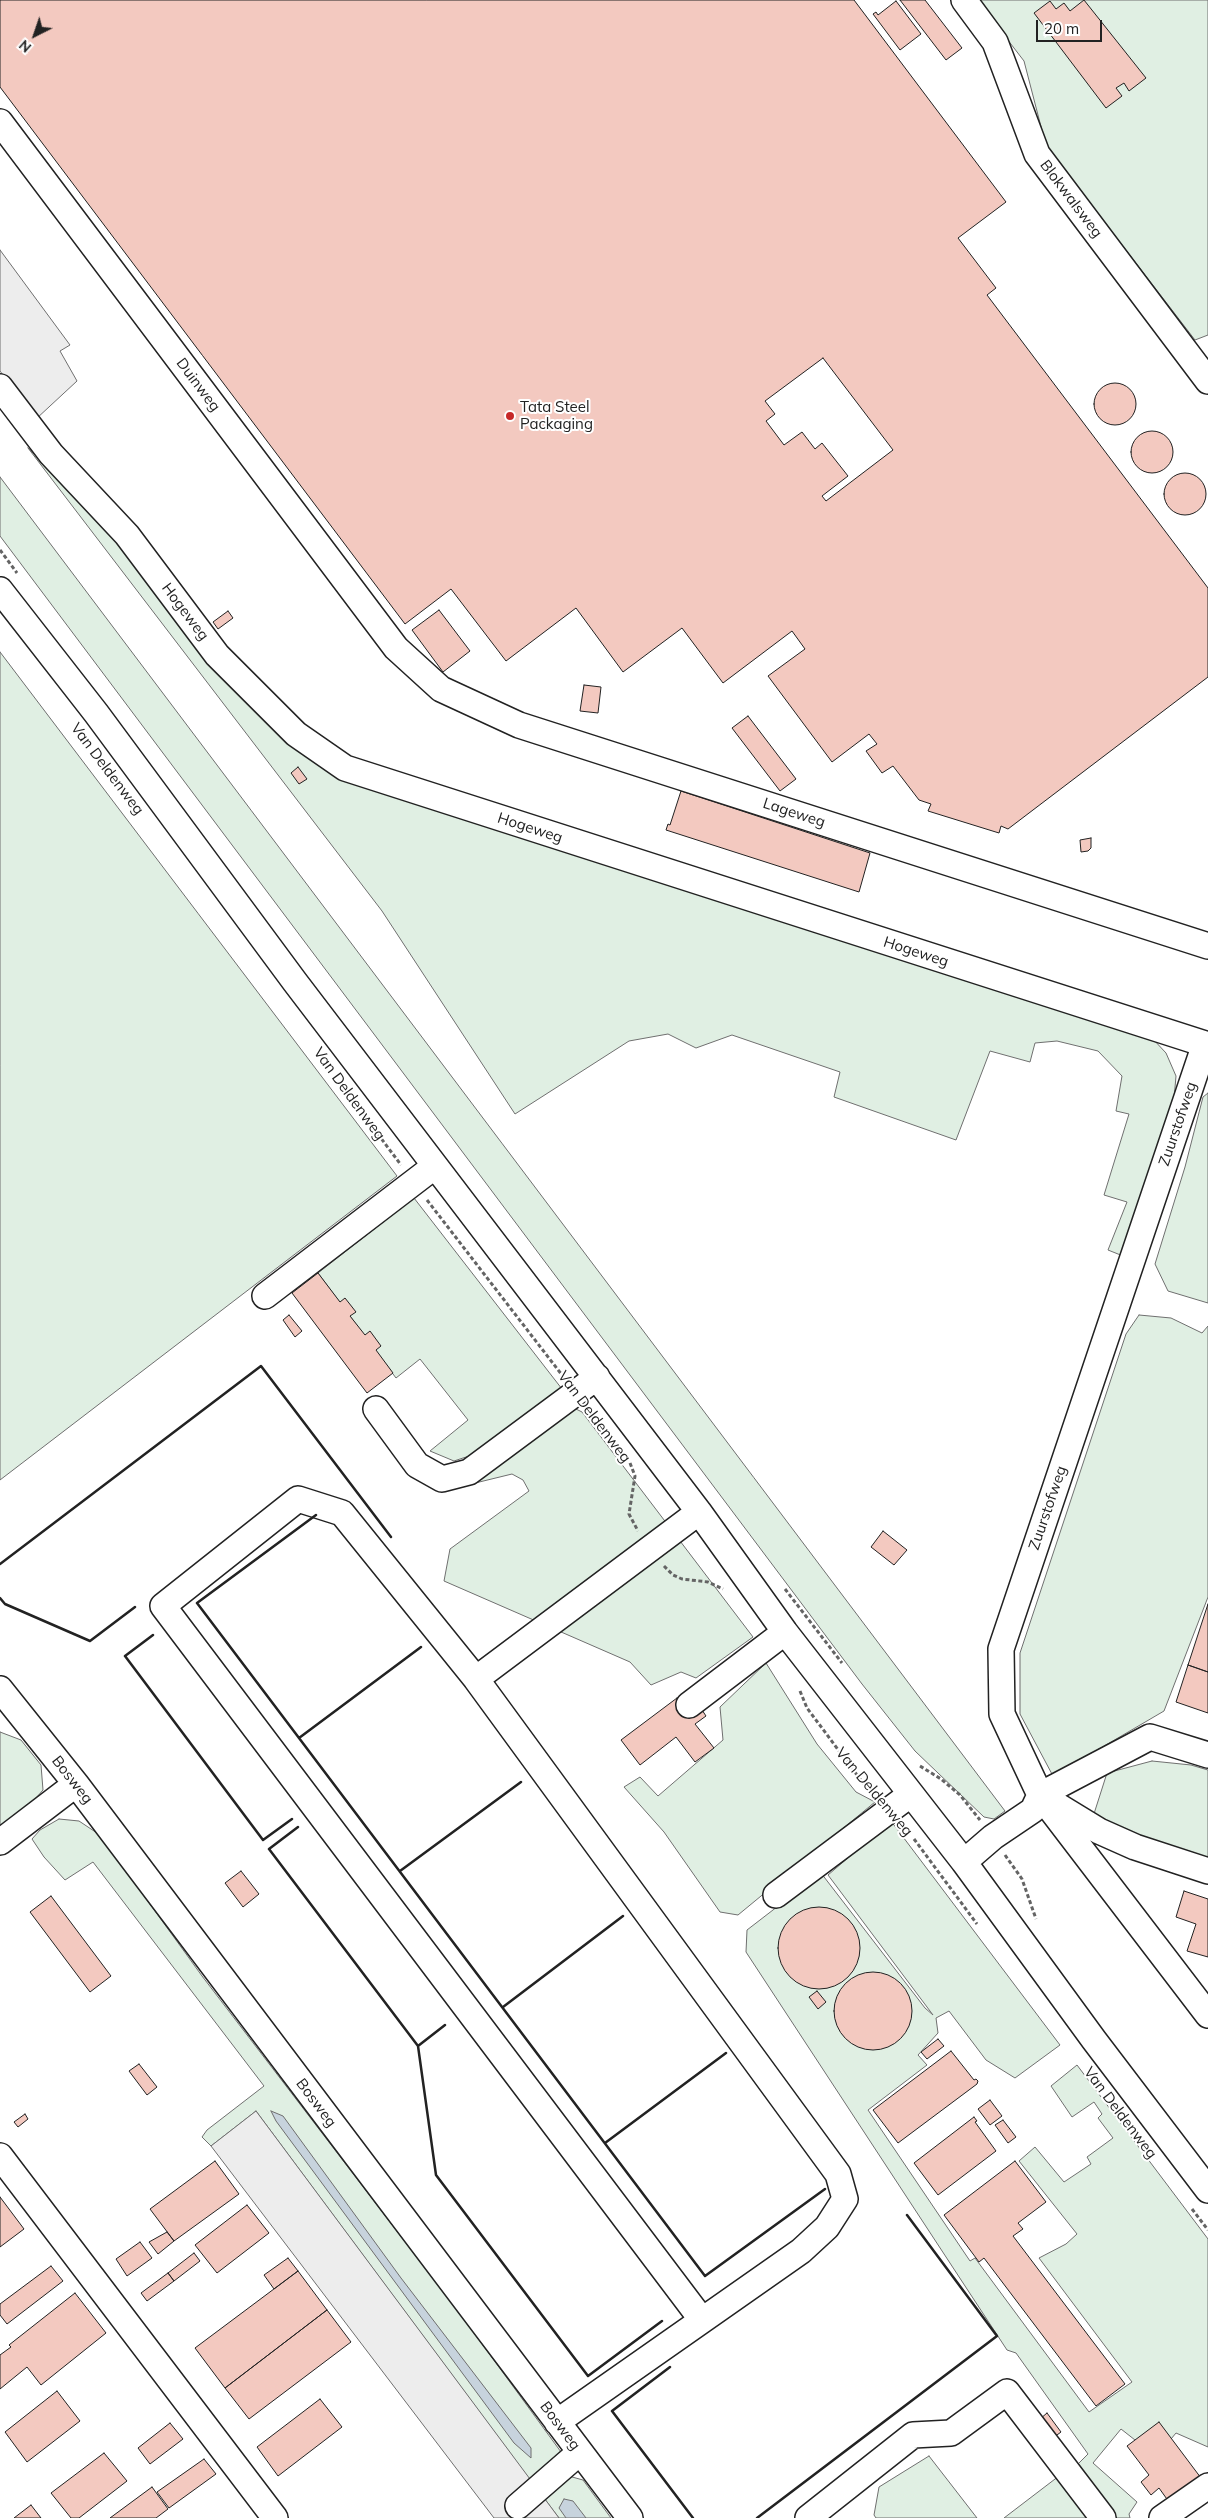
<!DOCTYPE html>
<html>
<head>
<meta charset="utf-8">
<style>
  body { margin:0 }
  #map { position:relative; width:1208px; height:2518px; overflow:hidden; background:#fff; font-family:Mulish,sans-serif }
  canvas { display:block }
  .north { position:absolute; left:10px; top:10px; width:50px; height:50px; -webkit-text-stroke:4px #fff; paint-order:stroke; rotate:221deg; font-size:14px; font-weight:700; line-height:20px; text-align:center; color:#222 }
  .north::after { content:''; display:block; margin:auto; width:18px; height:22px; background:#222; clip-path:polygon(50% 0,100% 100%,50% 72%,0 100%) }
  .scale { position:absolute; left:1036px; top:20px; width:66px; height:22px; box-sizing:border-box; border:2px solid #222; border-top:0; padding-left:6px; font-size:15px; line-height:18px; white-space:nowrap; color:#222; -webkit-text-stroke:4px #fff; paint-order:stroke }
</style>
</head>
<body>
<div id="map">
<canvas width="1208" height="2518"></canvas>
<div class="north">N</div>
<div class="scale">20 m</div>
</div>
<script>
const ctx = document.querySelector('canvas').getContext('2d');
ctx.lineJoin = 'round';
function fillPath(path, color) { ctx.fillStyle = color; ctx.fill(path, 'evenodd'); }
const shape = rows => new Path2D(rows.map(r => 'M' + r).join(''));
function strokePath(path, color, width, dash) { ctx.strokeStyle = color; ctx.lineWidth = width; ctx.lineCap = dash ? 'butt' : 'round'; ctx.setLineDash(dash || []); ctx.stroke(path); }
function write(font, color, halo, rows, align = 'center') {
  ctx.font = font + ' Mulish,sans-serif'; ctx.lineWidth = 4; ctx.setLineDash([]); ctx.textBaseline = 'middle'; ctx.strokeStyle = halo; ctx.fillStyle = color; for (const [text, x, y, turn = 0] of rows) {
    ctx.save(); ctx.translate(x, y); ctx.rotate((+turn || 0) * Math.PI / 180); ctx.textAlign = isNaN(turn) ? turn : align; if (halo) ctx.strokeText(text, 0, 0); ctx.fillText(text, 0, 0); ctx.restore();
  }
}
const green = shape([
  [977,0,1208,0,1208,335,1195,340,1046,146,1024,61,977,0],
  [28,448,99,514,338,775,1152,1038,1166,1053,1176,1076,1174,1099,1123,1256,1108,1250,1127,1202,1104,1195,1129,1114,1116,1111,1122,1076,1098,1051,1057,1041,1035,1043,1030,1062,990,1051,956,1140,834,1097,840,1072,732,1035,696,1048,668,1034,629,1041,515,1114,382,911,28,448],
  [0,477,1005,1811,994,1819,984,1817,915,1751,862,1684,0,536,0,477],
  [0,652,397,1176,0,1480,0,652],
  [1208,1093,1208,1303,1168,1291,1155,1264,1185,1167,1203,1097,1208,1093],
  [414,1198,562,1389,478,1453,454,1461,430,1451,468,1420,420,1359,396,1378,318,1273,414,1198],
  [1139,1315,1171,1318,1202,1333,1208,1326,1208,1597,1164,1711,1053,1776,1020,1714,1020,1653,1126,1334,1139,1315],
  [572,1407,582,1412,753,1637,696,1678,681,1672,651,1685,630,1662,444,1581,450,1549,529,1491,523,1480,512,1474,463,1486,572,1407],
  [766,1663,817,1744,856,1792,875,1802,738,1915,720,1912,664,1832,624,1787,640,1777,658,1796,723,1740,720,1707,766,1663],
  [0,1732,21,1740,41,1765,43,1790,28,1807,0,1828,0,1732],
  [1152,1761,1191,1765,1208,1770,1208,1864,1092,1820,1107,1773,1152,1761],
  [59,1819,79,1821,100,1835,202,1976,458,2311,561,2452,530,2480,256,2111,211,2146,202,2137,207,2130,264,2086,93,1862,65,1880,44,1857,32,1839,40,1830,59,1819],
  [891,1821,1060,2045,1015,2078,986,2060,949,2011,936,2018,938,2033,918,2055,927,2065,868,2110,970,2261,975,2258,1089,2412,1132,2382,1039,2258,1066,2244,1077,2234,1019,2161,1035,2147,1064,2182,1091,2164,1087,2157,1113,2138,1098,2118,1102,2114,1094,2102,1072,2117,1051,2086,1077,2065,1208,2239,1208,2447,1176,2433,1171,2439,1135,2440,1121,2429,1093,2463,1137,2502,1129,2514,1130,2518,1116,2518,1075,2467,1088,2454,1016,2353,1007,2350,746,1952,747,1930,821,1873,925,2008,933,2015,828,1875,891,1821],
  [929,2456,977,2518,876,2518,874,2515,879,2487,929,2456],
  [565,2475,583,2480,611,2518,559,2518,544,2498,565,2475],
  [1059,2476,1093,2518,1004,2518,1059,2476]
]);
fillPath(green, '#e0efe3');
strokePath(green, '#6f6f6f', 1);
const parking = shape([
  [0,250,70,345,60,351,77,381,36,419,0,371,0,250],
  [256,2111,559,2518,494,2518,211,2146,256,2111]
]);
fillPath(parking, '#ededed');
strokePath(parking, '#6f6f6f', 1);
const water = shape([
  [271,2111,283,2116,401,2278,531,2448,531,2458,514,2443,276,2121,271,2111],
  [564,2499,573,2501,586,2518,566,2518,559,2508,564,2499]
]);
fillPath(water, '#c7d3dd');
strokePath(water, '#6f6f6f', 1);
const building = shape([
  [0,0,854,0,1006,202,958,238,996,288,987,295,1208,588,1208,677,1008,829,1001,826,999,833,928,811,931,804,919,800,893,766,882,773,866,751,877,744,869,734,832,762,768,676,805,649,792,631,723,683,682,628,623,672,576,608,506,661,451,589,405,624,0,87,0,0],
  [823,358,893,450,826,501,822,496,848,476,822,443,815,449,802,432,784,445,766,421,775,414,765,401,823,358],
  [900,0,925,0,962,48,946,60,900,0],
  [1084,0,1146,78,1129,91,1124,83,1116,88,1122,96,1106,108,1034,13,1050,1,1056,9,1064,3,1070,11,1084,0],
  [896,1,921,34,900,50,873,14,876,12,878,15,896,1],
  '1094 404a21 21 0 1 1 42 0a21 21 0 1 1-42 0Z',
  '1131 452a21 21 0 1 1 42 0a21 21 0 1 1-42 0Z',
  '1164 494a21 21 0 1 1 42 0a21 21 0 1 1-42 0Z',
  [439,610,470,651,443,672,412,630,439,610],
  [228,611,233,618,218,629,213,622,228,611],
  [584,685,601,687,598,713,580,711,584,685],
  [748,716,796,779,780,791,732,728,748,716],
  [298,767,307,779,299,784,291,773,298,767],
  [681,791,870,853,859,892,666,830,668,824,670,825,681,791],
  [1091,838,1091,848,1088,851,1081,852,1080,840,1091,838],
  [318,1273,340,1302,345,1298,356,1312,350,1316,365,1335,370,1331,381,1346,376,1350,393,1373,367,1393,292,1293,318,1273],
  [289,1315,302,1331,295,1337,283,1320,289,1315],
  [883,1531,907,1550,894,1565,871,1547,883,1531],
  [1208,1604,1208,1672,1188,1665,1208,1604],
  [1188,1665,1208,1672,1208,1713,1176,1702,1188,1665],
  [677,1698,689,1715,700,1707,706,1716,695,1724,714,1748,695,1762,676,1737,640,1765,621,1740,677,1698],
  [241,1871,259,1894,243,1907,225,1883,241,1871],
  [1184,1891,1208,1899,1208,1957,1187,1951,1196,1924,1176,1917,1184,1891],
  [51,1896,111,1976,90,1992,30,1912,51,1896],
  '778 1948a41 41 0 1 1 82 0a41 41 0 1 1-82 0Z',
  '834 2011a39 39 0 1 1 78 0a39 39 0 1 1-78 0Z',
  [817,1991,826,2002,818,2009,809,1997,817,1991],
  [938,2039,944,2046,927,2059,921,2052,938,2039],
  [951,2051,974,2080,976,2079,978,2081,977,2084,898,2143,873,2110,951,2051],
  [139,2064,157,2087,147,2095,129,2071,139,2064],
  [990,2100,1002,2116,990,2125,978,2109,990,2100],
  [25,2114,28,2119,18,2127,14,2122,25,2114],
  [974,2117,977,2121,975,2122,996,2151,938,2195,914,2163,974,2117],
  [1003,2120,1016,2137,1008,2143,995,2125,1003,2120],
  [215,2161,239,2194,174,2241,150,2209,215,2161],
  [1015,2161,1046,2202,1018,2223,1023,2229,1013,2236,1125,2384,1096,2406,984,2258,979,2262,944,2215,1015,2161],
  [0,2197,24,2229,0,2247,0,2197],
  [247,2205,269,2233,217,2273,195,2245,247,2205],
  [167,2232,174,2241,158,2254,149,2242,167,2232],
  [140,2242,152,2258,127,2276,116,2259,140,2242],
  [194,2253,200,2261,174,2281,168,2273,194,2253],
  [288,2258,298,2271,274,2289,264,2275,288,2258],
  [51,2266,63,2281,7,2324,0,2315,0,2304,51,2266],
  [298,2271,327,2310,225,2388,195,2348,298,2271],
  [168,2273,174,2281,147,2301,141,2293,168,2273],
  [75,2293,106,2333,41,2385,27,2367,0,2389,0,2355,11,2347,9,2345,75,2293],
  [327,2310,351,2342,249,2419,225,2388,327,2310],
  [57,2391,80,2421,27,2462,5,2432,57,2391],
  [320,2399,342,2427,278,2476,257,2447,320,2399],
  [1047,2413,1061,2432,1053,2438,1040,2419,1047,2413],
  [1159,2422,1201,2478,1169,2502,1159,2488,1151,2495,1141,2482,1149,2475,1127,2446,1159,2422],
  [170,2423,183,2439,150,2464,138,2448,170,2423],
  [104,2453,127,2481,79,2518,71,2518,51,2493,104,2453],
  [204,2459,216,2474,169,2508,157,2492,204,2459],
  [152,2487,168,2509,156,2518,110,2518,152,2487],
  [31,2505,41,2518,14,2518,31,2505]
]);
fillPath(building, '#f3c9c0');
strokePath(building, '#222', 1);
const minor = shape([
  [964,0,995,42,1037,154,1208,381],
  [0,122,396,648,441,689,519,725,1208,946],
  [0,387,51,454,127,535,217,655,296,734,345,768,1208,1045],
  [0,590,96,713,295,982,699,1512,785,1632,964,1862,1094,2040,1208,2190],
  [1205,1044,1001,1649,1002,1714,1040,1795,1099,1831,1135,1847,1208,1871],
  [265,1296,435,1166],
  [376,1409,417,1465,442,1479,469,1472,597,1377],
  [476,1679,699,1512],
  [0,1689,76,1784,630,2518],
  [689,1705,785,1632],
  [1049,1807,1208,2015],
  [0,1842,76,1784],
  [964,1862,993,1837,1033,1810,1040,1795,1150,1737,1208,1755],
  [776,1895,911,1794],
  [0,2156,275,2518],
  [557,2422,801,2251,827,2227,845,2199,838,2174,476,1679,342,1513,298,1499,163,1606,702,2320],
  [518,2506,580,2452],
  [808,2518,913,2435,951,2433,1007,2392,1103,2518],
  [1162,2518,1208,2486]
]);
strokePath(minor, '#222', 28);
strokePath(shape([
  [0,550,17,573],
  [366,1118,401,1165],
  [427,1200,562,1375],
  [630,1463,635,1476,629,1514,638,1531],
  [664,1566,673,1575,682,1579,708,1582,723,1589],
  [785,1589,842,1663],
  [800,1691,807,1708,863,1783,874,1792],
  [920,1766,941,1779,960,1795,980,1820],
  [914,1839,977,1924],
  [1005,1855,1022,1879,1036,1919],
  [1192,2209,1208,2230]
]), '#646464', 3, [4, 2.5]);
strokePath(minor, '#fff', 25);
strokePath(shape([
  [316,1515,197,1603,299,1738,705,2276,825,2189],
  [0,1564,261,1366,391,1537],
  [0,1598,5,1604,90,1641,135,1607],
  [153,1635,125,1656,263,1840,292,1819],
  [299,1738,421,1647],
  [298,1827,269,1849,418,2046,436,2175,588,2376,662,2321],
  [400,1871,521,1782],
  [503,2007,623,1916],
  [418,2046,445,2025],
  [605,2143,726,2053],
  [670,2367,612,2411,693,2518],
  [757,2518,997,2336,907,2215]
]), '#222', 2.5);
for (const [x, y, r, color] of [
  [510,416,5,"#c62828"]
]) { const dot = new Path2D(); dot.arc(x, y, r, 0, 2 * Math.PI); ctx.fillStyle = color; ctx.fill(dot); strokePath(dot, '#fff', 2); }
write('15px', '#222', '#fff', [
  ["Blokwalsweg",1071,199,53],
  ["Duinweg",198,385,53],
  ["Hogeweg",185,612,53],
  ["Van Deldenweg",107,769,53],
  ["Lageweg",794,813,18],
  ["Hogeweg",530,828,18],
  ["Hogeweg",916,952,18],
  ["Van Deldenweg",349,1094,54],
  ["Zuurstofweg",1178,1124,-71],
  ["Van Deldenweg",594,1417,53],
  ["Zuurstofweg",1048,1508,-71],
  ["Bosweg",72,1780,52],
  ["Van Deldenweg",874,1792,50],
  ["Bosweg",316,2103,53],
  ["Van Deldenweg",1120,2113,53],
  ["Bosweg",560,2426,53]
]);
write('15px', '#222', '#fff', [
  ["Tata Steel",520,407],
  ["Packaging",520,424]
], 'left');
</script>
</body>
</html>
